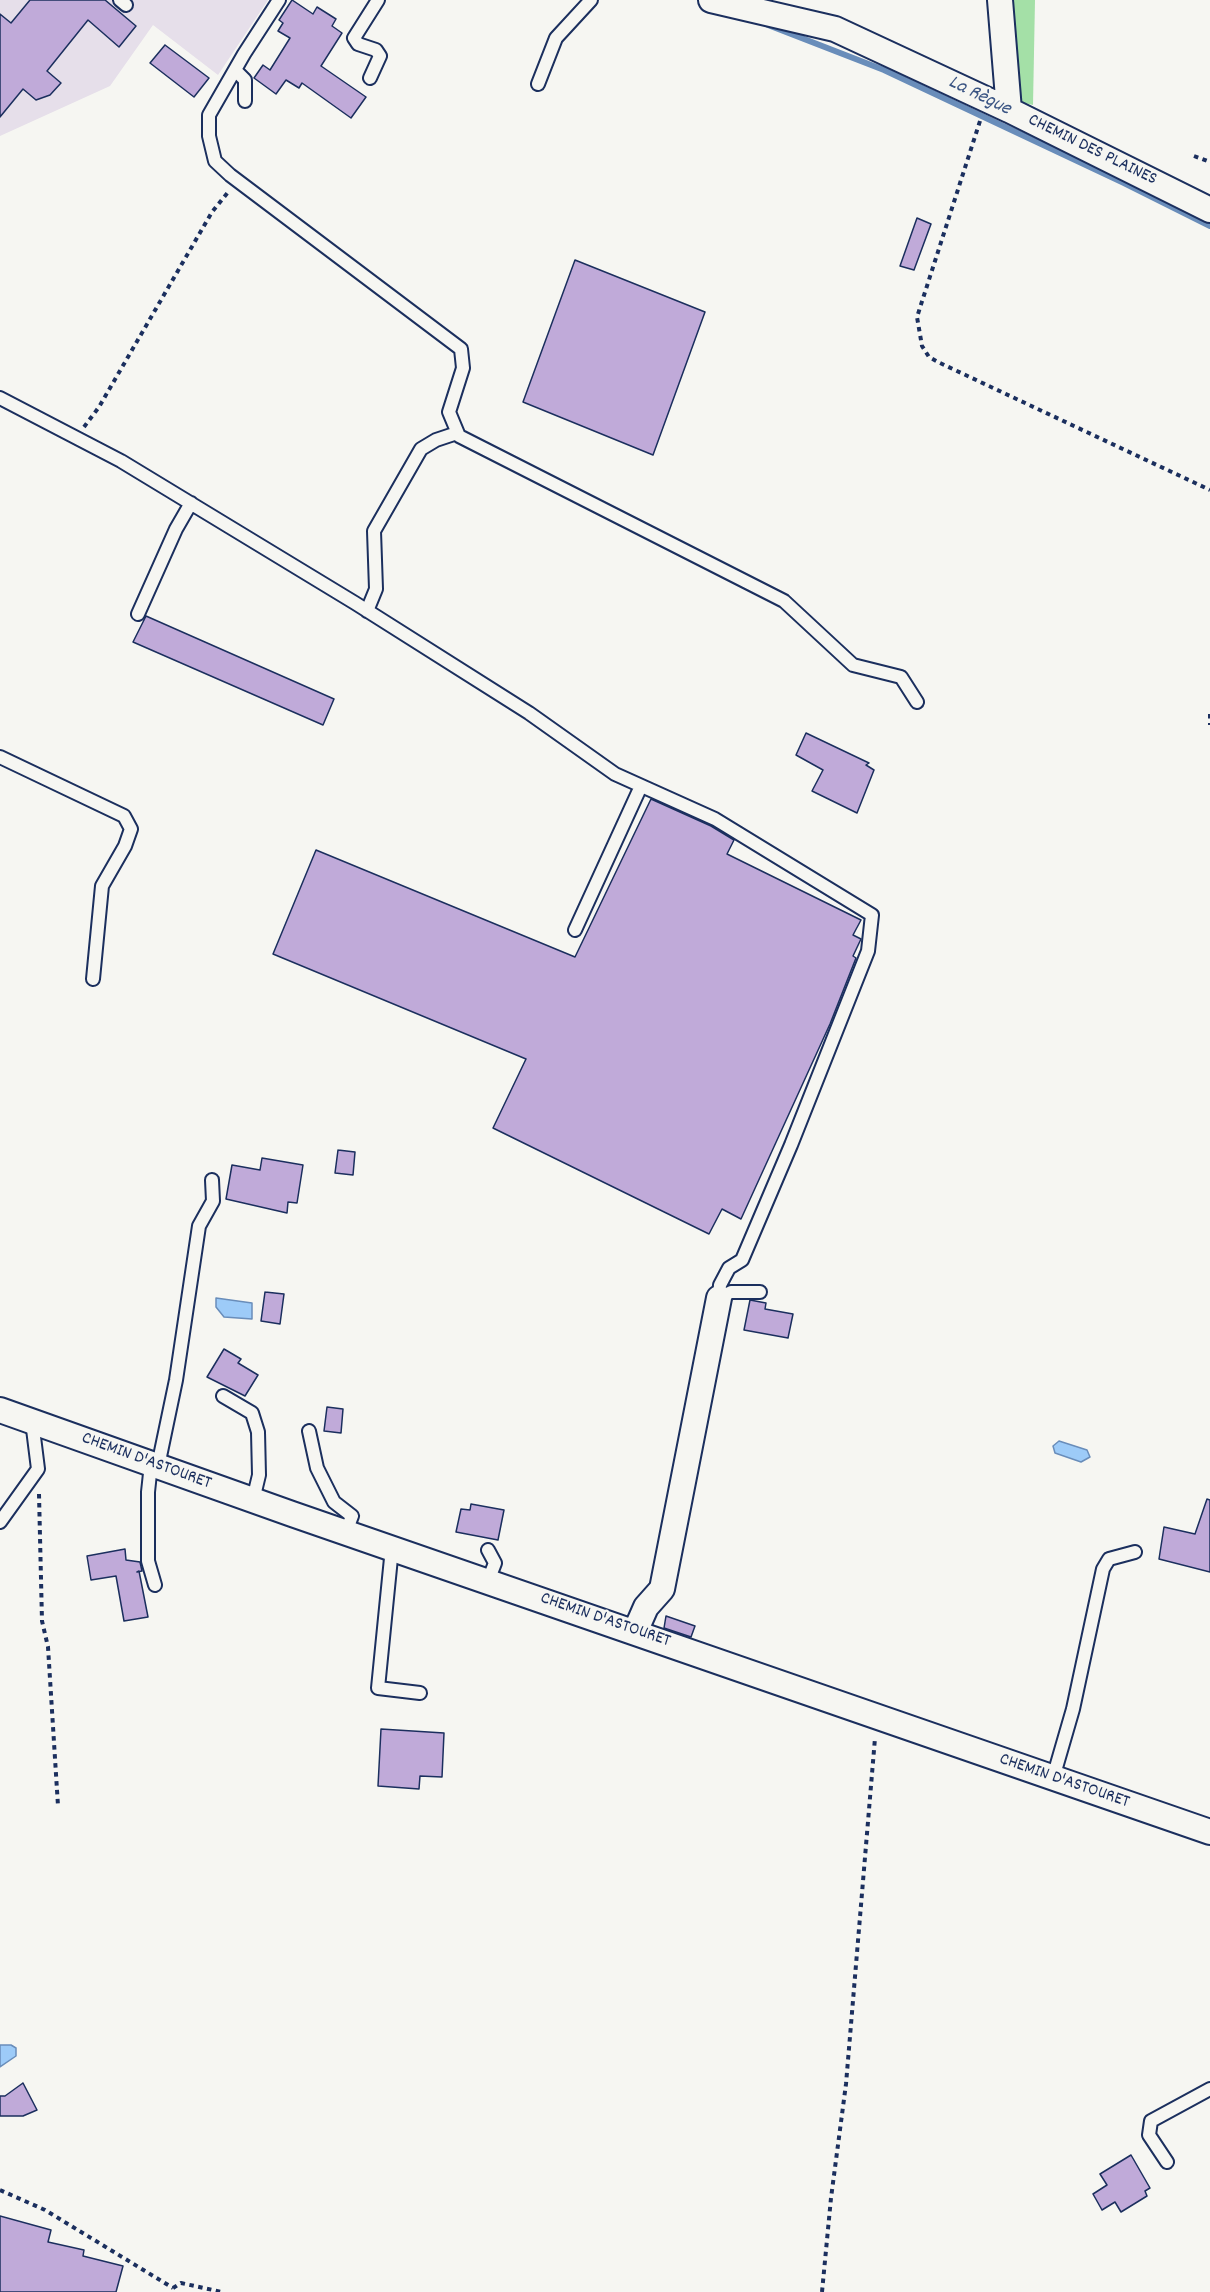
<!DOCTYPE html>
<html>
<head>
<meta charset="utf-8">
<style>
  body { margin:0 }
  canvas { display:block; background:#f6f6f2 }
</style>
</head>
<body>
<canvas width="1210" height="2292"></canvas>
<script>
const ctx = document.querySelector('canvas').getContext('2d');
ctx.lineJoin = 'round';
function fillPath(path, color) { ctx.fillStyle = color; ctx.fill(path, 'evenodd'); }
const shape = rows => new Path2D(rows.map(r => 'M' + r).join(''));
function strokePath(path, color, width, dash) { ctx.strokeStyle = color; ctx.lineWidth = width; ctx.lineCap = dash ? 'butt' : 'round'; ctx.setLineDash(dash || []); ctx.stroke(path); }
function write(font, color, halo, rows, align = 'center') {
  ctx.font = font + ' Dekko,sans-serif'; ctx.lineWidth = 4.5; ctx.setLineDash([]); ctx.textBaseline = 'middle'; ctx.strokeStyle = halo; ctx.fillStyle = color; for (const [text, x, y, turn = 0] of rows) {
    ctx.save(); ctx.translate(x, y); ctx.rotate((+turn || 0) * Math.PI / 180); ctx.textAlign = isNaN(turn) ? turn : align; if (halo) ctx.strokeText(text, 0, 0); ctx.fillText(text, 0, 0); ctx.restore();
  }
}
fillPath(shape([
  [0,0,268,0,218,75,153,25,110,86,0,136]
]), '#e6dfea');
fillPath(shape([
  [992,0,1035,0,1033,105,999,97]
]), '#a4e0a7');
const water = shape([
  [216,1298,252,1303,252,1319,224,1317,216,1307,216,1298],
  [1059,1441,1087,1450,1090,1457,1081,1462,1055,1453,1053,1446,1059,1441],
  [0,2045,11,2045,16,2048,16,2056,0,2067,0,2045]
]);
fillPath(water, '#9dcbf8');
strokePath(water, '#698dba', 1.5);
strokePath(shape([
  [768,25,884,70,1124,183,1210,226]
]), '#698dba', 6);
const building = shape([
  [30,0,105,0,136,26,119,47,88,20,47,71,61,83,50,95,36,100,23,89,0,117,0,14,11,23,30,0],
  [292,0,313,14,317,7,336,19,332,26,342,33,321,66,366,97,351,118,302,83,299,88,286,80,276,94,254,78,263,65,270,70,290,38,278,31,283,23,279,20,292,0],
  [165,45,209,78,194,97,150,63,165,45],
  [917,218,931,224,914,270,900,266,917,218],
  [575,260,705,312,653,455,523,402,575,260],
  [146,616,334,699,323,725,133,642,146,616],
  [806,733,869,763,866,765,874,770,857,813,812,791,823,770,796,755,806,733],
  [651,799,711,826,734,840,727,854,861,920,853,935,861,939,853,956,856,958,830,1024,741,1219,722,1209,709,1234,493,1128,526,1059,273,954,316,850,575,957,651,799],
  [338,1150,355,1152,353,1175,335,1173,338,1150],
  [262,1158,303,1165,297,1203,288,1202,287,1213,226,1199,232,1165,260,1170,262,1158],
  [265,1292,284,1294,280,1324,261,1321,265,1292],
  [750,1300,766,1303,765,1309,793,1314,788,1338,744,1330,750,1300],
  [224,1349,241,1359,238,1363,258,1375,245,1396,207,1377,224,1349],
  [327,1407,343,1409,341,1433,324,1431,327,1407],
  [1207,1499,1210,1500,1210,1572,1159,1559,1164,1527,1195,1534,1207,1499],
  [471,1504,504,1510,498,1540,456,1532,461,1509,470,1510,471,1504],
  [125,1549,126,1560,140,1562,142,1571,137,1572,139,1571,148,1617,124,1621,116,1576,91,1580,87,1556,125,1549],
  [666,1616,695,1626,691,1637,664,1628,666,1616],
  [381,1729,444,1733,442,1777,420,1776,419,1789,378,1786,381,1729],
  [23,2083,37,2110,23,2116,0,2116,0,2096,5,2096,23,2083],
  [1131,2155,1150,2188,1145,2191,1147,2196,1121,2212,1115,2202,1102,2210,1093,2194,1107,2185,1100,2174,1131,2155],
  [0,2216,51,2230,48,2242,84,2250,83,2256,123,2266,116,2292,0,2292,0,2216]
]);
fillPath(building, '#c0aad9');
strokePath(building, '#1b2f5e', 1.5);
const lane = shape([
  [120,0,126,5],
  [279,0,244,54,209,115,209,136,215,161,230,175,461,349,463,368,449,412,459,436,784,601,853,665,901,677,917,702],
  [235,70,245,80,245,101],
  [370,78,380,56,376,50,358,44,354,38,378,0],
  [538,84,556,38,591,0],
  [0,398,121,461,355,603,529,713,615,774,715,819,872,915,868,951,791,1145,742,1260,729,1268,720,1285,719,1298,731,1292,760,1292],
  [367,611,376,589,374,531,421,449,436,440,457,433],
  [138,614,176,529,191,503],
  [0,757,124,816,131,829,125,846,102,886,93,979],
  [575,930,641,786],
  [223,1396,252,1413,258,1432,259,1475,253,1500],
  [309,1431,317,1468,334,1502,352,1516,346,1532],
  [151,1464,148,1492,148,1561,155,1585],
  [158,1466,176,1380,199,1226,213,1201,212,1180],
  [0,1522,38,1469,32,1421],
  [392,1548,378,1688,420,1693],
  [488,1581,495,1563,488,1550],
  [1053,1778,1073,1709,1103,1569,1109,1559,1135,1552],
  [1167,2162,1149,2135,1151,2121,1210,2089]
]);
const street = shape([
  [711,0,835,29,1009,110],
  [1000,0,1009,110,1210,210],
  [0,1410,292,1514,1210,1832],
  [635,1632,646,1607,662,1589,719,1298]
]);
strokePath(lane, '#1b2f5e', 16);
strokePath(street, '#1b2f5e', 28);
strokePath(shape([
  [980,121,917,317,922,346,929,357,940,363,1210,490],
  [1194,156,1210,162],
  [84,427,99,407,212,212,229,191],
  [1210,714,1210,725],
  [39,1494,42,1621,48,1647,58,1806],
  [0,2190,45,2210,173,2288],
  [173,2288,181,2283,222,2292],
  [822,2292,831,2198,846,2084,875,1738]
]), '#1b2f5e', 4, [4.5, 4.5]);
strokePath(lane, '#f6f6f2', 12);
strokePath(street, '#f6f6f2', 24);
write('18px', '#1b2f5e', '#f6f6f2', [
  ["CHEMIN DES PLAINES",1092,151,26],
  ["CHEMIN D'ASTOURET",146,1462,20],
  ["CHEMIN D'ASTOURET",605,1621,19],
  ["CHEMIN D'ASTOURET",1064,1782,19]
]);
write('italic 20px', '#3c5684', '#f6f6f2', [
  ["La Règue",979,97,26]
]);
</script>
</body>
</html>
